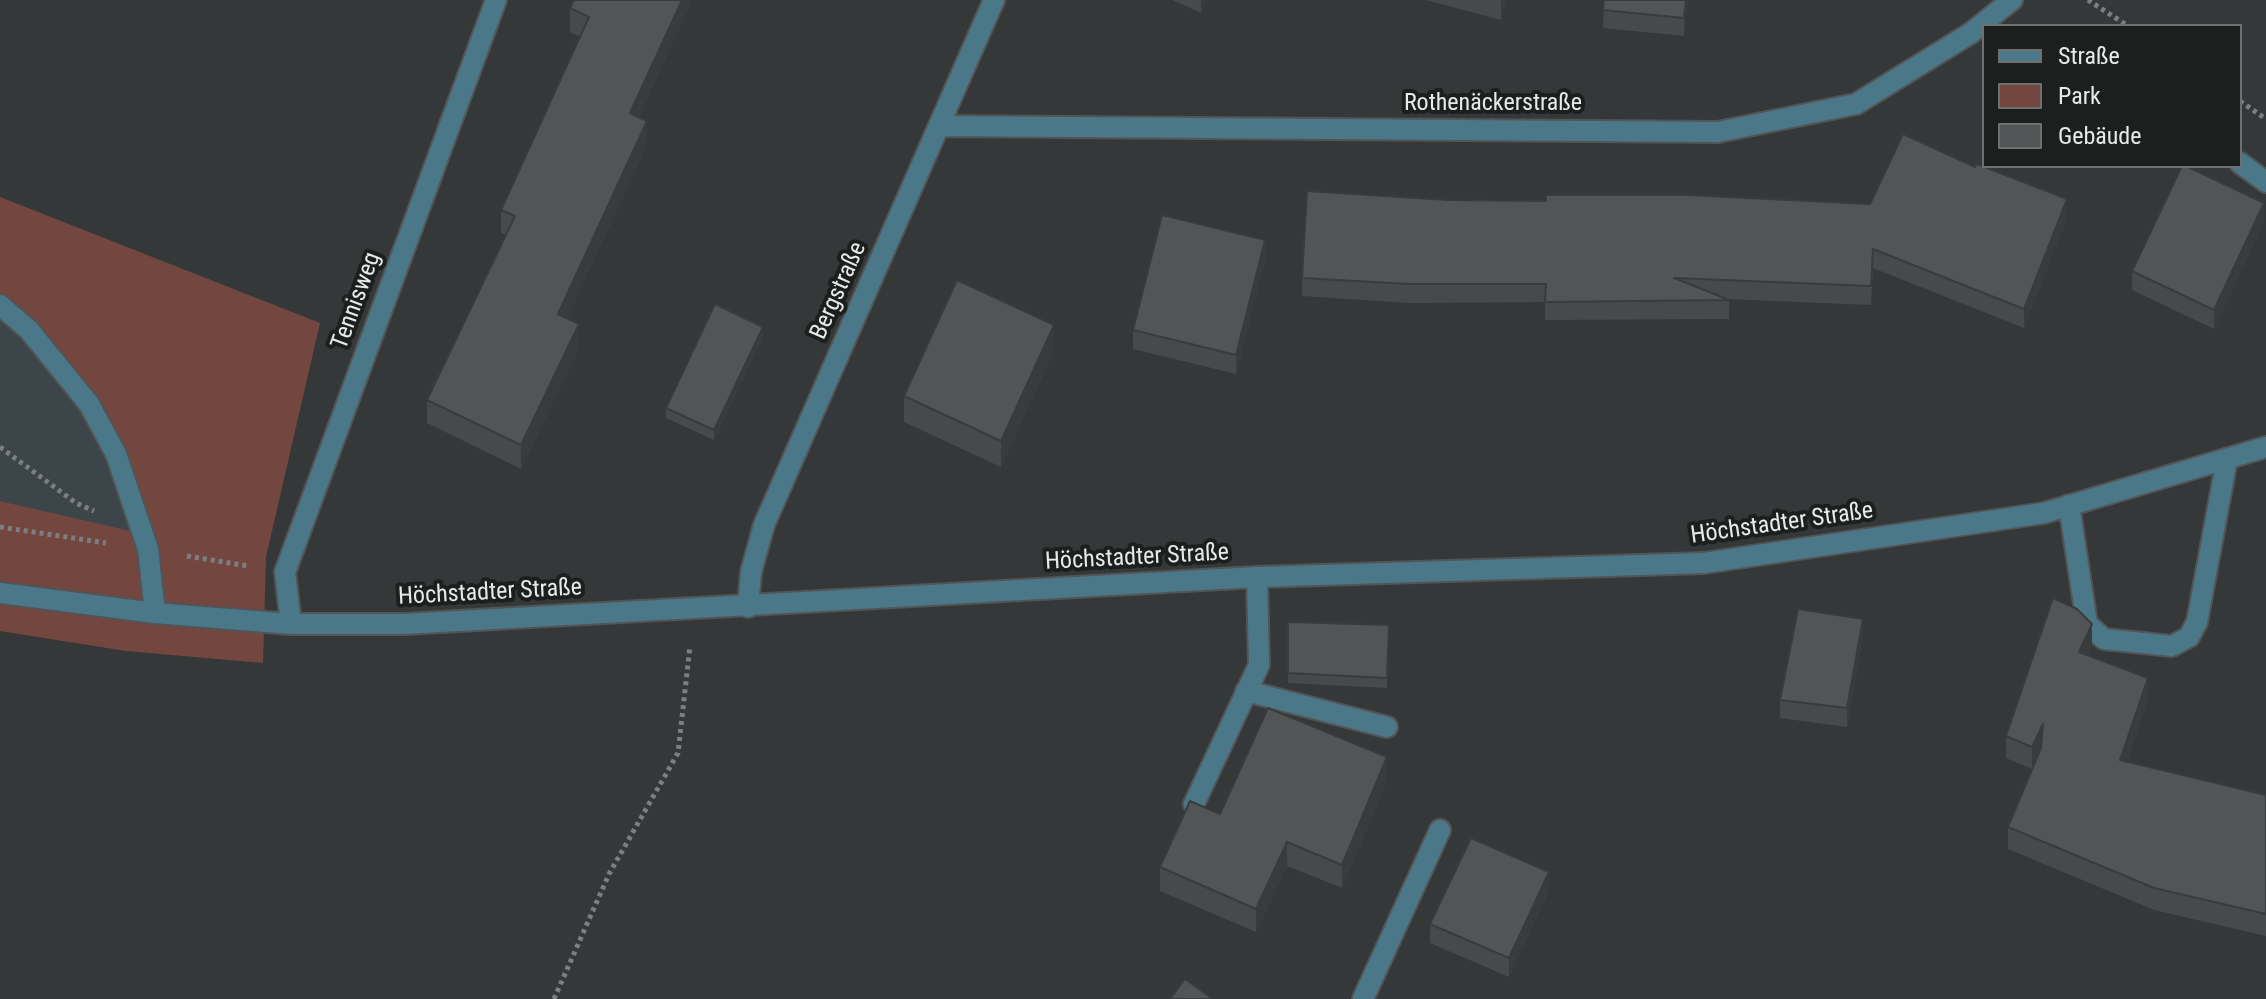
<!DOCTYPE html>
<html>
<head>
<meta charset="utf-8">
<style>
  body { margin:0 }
  #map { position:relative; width:2266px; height:999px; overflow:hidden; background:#353839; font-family:"Roboto Condensed",sans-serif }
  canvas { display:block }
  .legend { position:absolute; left:1982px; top:24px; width:260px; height:144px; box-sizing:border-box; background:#1d1f1f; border:2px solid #6e7070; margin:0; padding:10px 14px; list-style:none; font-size:24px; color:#e8e9ea }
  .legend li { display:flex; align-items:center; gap:16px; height:40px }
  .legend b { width:40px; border:2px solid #6e7070 }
</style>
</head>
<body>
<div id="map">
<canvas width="2266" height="999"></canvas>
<ul class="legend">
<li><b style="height:10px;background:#4b7889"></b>Straße</li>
<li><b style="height:22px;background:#734740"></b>Park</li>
<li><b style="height:22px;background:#525556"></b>Gebäude</li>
</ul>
</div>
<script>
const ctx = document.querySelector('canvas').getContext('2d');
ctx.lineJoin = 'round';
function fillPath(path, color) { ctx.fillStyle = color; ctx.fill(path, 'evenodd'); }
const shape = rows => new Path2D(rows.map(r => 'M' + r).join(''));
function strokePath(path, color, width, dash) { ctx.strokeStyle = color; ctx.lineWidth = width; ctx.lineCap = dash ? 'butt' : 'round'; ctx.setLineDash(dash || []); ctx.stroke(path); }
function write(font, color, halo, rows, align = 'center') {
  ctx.font = font + ' "Roboto Condensed",sans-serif'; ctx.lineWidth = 8; ctx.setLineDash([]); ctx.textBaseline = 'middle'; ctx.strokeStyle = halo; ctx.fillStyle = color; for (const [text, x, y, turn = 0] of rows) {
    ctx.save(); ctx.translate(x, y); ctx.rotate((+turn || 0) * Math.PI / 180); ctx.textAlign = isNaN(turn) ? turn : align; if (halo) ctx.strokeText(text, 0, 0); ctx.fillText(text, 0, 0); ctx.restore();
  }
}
fillPath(shape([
  [0,303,71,395,148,536,0,501]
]), '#3c4549');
fillPath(shape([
  [0,197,320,323,266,557,263,663,126,651,0,631,0,501,148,535,71,395,0,303]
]), '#734740');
const minor = shape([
  [939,126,1718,132,1856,104,1971,33,2012,0],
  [2240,163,2266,182],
  [0,305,29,330,89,404,116,454,148,549,155,613],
  [2069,505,2087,624,2104,639,2172,646,2189,637,2197,622,2227,459],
  [0,593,155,613,291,624,404,624,1257,577,1704,563,2044,513,2266,447],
  [748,607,751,572,764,525,994,0],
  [291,624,285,572,496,0],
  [1246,691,1387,727],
  [1194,804,1259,665,1257,577],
  [1363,999,1440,830]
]);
strokePath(minor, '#525455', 24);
strokePath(shape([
  [2088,0,2128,26],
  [2240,101,2266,119],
  [0,447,76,503,94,511],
  [0,527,106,543],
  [187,556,248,566],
  [554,999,609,874,678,753,690,646]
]), '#7c7e7f', 5, [4, 4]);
strokePath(minor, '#4b7889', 20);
fillPath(shape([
  [574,0,692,0,639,117,647,145,567,318,579,348,521,469,427,423,427,400,506,235,501,233,501,210,580,37,570,32,570,8],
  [1172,0,1207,0,1201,13],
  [1426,0,1506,0,1501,20],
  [1604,0,1688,0,1684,36,1603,28],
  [1448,200,2067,218,2024,328,1873,268,1871,305,1726,299,1729,300,1729,319,1545,320,1545,302,1409,303,1302,296,1302,278],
  [2264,222,2214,329,2132,290,2132,271],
  [1265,259,1236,374,1133,349,1133,330],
  [763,337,714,440,666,418,666,408],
  [1054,351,1001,467,904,422,904,396],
  [1288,622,1389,625,1387,688,1288,683],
  [1863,638,1847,727,1780,718,1780,700],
  [2092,646,2088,655,2148,700,2127,762,2266,795,2266,936,2154,910,2008,849,2008,827,2032,769,2006,758,2006,736],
  [1387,781,1342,888,1287,866,1256,932,1160,891,1160,867,1220,814],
  [1549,891,1509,977,1430,943,1430,924]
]), '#47494a');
fillPath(shape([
  [682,0,692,0,630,137,630,113],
  [1201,0,1207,0,1201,13],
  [1501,0,1506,0,1501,20],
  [1686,0,1688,0,1684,36,1684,18],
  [647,121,647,145,558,338,558,314],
  [2067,199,2067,218,2024,328,2024,309],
  [2264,203,2264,222,2214,329,2214,310],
  [1265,240,1265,259,1236,374,1236,355],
  [579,324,579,348,521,469,521,445],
  [1054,325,1054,351,1001,467,1001,441],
  [763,327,763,337,714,440,714,430],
  [1863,619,1863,638,1847,727,1847,708],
  [2092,624,2092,646,2079,674,2079,652],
  [2148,678,2148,700,2120,783,2120,760],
  [2043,724,2043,746,2032,769,2032,747],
  [1387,757,1387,781,1342,888,1342,865],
  [1287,842,1287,866,1256,932,1256,909],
  [1549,872,1549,891,1509,977,1509,958]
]), '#393c3c');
const building = shape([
  [574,0,682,0,630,113,647,121,558,314,579,324,521,445,427,400,515,216,501,210,589,17,570,8,574,0],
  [1604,0,1686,0,1684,18,1603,10,1604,0],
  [1903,134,1975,167,1977,164,2067,199,2024,309,1873,249,1871,286,1674,278,1729,300,1545,302,1546,284,1409,284,1302,278,1307,191,1448,200,1546,201,1546,195,1688,195,1870,204,1903,134],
  [2182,166,2186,166,2264,203,2214,310,2132,271,2182,166],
  [1162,215,1265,240,1236,355,1133,330,1162,215],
  [957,280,1054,325,1001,441,904,396,957,280],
  [715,304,763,327,714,430,666,408,715,304],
  [2053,598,2077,609,2092,624,2079,652,2148,678,2120,760,2266,795,2266,914,2154,888,2008,827,2041,748,2043,724,2032,747,2006,736,2053,598],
  [1798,609,1863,619,1847,708,1780,700,1798,609],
  [1288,622,1389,625,1387,678,1288,673,1288,622],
  [1268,708,1387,757,1342,865,1287,842,1256,909,1160,867,1190,801,1220,814,1268,708],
  [1471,838,1549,872,1509,958,1430,924,1471,838],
  [1185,979,1213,999,1170,999,1185,979]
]);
fillPath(building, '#525556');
strokePath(building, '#393c3c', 2);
write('24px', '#e8e9ea', '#1d1f1f', [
  ["Rothenäckerstraße",1493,104],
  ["Bergstraße",839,291,-66],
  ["Tennisweg",357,301,-70],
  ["Höchstadter Straße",1782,524,-8],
  ["Höchstadter Straße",1137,558,-3],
  ["Höchstadter Straße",490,593,-3]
]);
</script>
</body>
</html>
